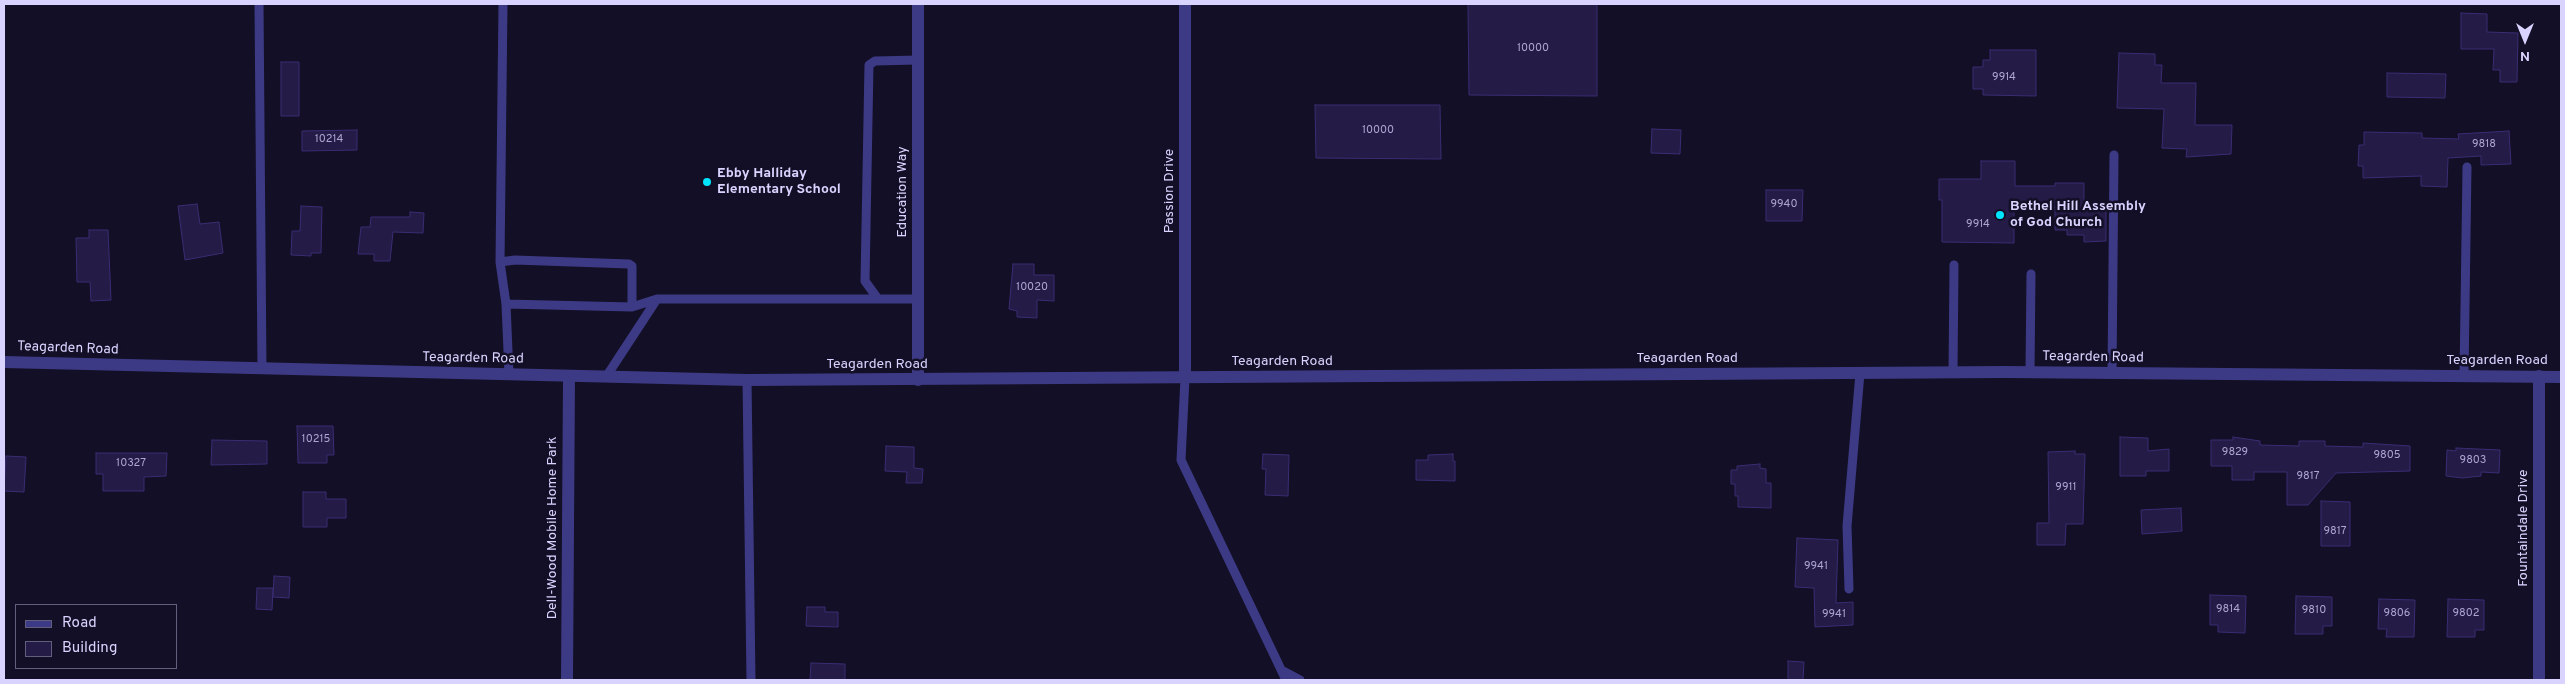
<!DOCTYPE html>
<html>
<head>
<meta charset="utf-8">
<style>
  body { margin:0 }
  #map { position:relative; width:2565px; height:684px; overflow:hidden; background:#130f26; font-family:Overpass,sans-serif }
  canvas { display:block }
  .frame { position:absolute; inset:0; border:5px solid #d9d4ff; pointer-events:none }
  .legend { position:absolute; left:15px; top:604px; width:162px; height:65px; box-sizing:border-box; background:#130f26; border:1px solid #625e7d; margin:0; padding:6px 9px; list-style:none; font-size:15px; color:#d9d4ff }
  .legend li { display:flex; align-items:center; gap:10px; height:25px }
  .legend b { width:25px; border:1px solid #625e7d }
  .north { position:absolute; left:2500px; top:15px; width:50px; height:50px; -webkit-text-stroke:4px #130f26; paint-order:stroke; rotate:180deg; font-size:14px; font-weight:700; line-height:20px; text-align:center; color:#d9d4ff }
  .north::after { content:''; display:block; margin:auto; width:18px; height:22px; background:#d9d4ff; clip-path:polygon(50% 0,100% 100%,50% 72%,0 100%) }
</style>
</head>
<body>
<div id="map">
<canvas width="2565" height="684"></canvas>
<div class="frame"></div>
<ul class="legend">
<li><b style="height:6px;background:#3d3a85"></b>Road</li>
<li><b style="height:14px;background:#241b47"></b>Building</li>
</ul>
<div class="north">N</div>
</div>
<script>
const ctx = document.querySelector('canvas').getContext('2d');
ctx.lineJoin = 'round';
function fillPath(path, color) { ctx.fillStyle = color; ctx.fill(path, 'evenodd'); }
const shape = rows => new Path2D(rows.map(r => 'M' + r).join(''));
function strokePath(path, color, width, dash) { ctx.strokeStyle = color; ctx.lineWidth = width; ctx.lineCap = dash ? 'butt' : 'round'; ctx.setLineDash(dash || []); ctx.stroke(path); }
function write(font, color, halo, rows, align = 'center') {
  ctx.font = font + ' Overpass,sans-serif'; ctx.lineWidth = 5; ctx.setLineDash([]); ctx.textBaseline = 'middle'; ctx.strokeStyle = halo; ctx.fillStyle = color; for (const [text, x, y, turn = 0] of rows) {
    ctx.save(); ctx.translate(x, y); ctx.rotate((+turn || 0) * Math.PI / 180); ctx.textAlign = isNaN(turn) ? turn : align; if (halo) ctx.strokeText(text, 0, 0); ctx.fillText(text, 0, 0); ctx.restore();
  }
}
const building = shape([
  [1468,4,1597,4,1597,96,1469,95,1468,4],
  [2461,13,2487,14,2487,32,2518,33,2517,82,2500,82,2500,70,2493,70,2494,49,2461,49,2461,13],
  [1990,50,2036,50,2036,96,1983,95,1983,89,1973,89,1973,67,1983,67,1983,60,1990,60,1990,50],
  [2119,53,2155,54,2155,65,2162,65,2161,83,2196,83,2195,125,2232,125,2231,154,2186,157,2187,149,2162,148,2164,109,2117,108,2119,53],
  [281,62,299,62,299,116,281,116,281,62],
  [2387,73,2446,74,2445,98,2387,97,2387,73],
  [1315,105,1440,105,1441,159,1316,158,1315,105],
  [1652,129,1681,130,1680,154,1651,153,1652,129],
  [357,130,357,150,302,151,302,131,357,130],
  [2509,131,2511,164,2481,165,2481,156,2448,158,2447,187,2421,186,2421,176,2363,178,2363,166,2358,166,2359,145,2364,145,2364,132,2422,133,2422,138,2459,139,2458,134,2509,131],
  [1981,161,2015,161,2015,186,2055,186,2055,183,2084,183,2084,209,2106,209,2106,241,2084,242,2084,235,2067,235,2067,230,2055,230,2055,207,2014,207,2014,243,1942,242,1942,200,1939,200,1939,179,1981,179,1981,161],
  [1766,190,1803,190,1802,221,1766,221,1766,190],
  [197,204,200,224,219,222,223,253,185,260,178,206,197,204],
  [301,206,322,207,321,253,311,253,311,256,291,255,292,231,300,231,301,206],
  [410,212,424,213,423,233,393,232,390,261,374,261,374,254,358,254,361,227,370,227,371,217,410,217,410,212],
  [89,230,108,230,111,300,91,301,90,282,77,282,76,238,89,238,89,230],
  [1013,264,1034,264,1034,275,1054,275,1054,301,1037,300,1037,318,1017,317,1017,311,1009,309,1013,264],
  [297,426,333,426,334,455,327,455,327,463,298,463,297,426],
  [2120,437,2148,438,2148,451,2169,449,2169,471,2146,471,2146,476,2120,476,2120,437],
  [2233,437,2260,441,2260,445,2299,446,2299,441,2325,441,2325,446,2363,447,2363,443,2410,446,2410,471,2336,473,2308,505,2287,505,2287,472,2254,472,2254,480,2232,480,2232,466,2211,466,2211,440,2233,440,2233,437],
  [212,440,267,441,267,464,211,465,212,440],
  [886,446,914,447,914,468,923,469,922,483,906,483,907,472,885,471,886,446],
  [2456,448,2500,450,2499,473,2481,472,2481,476,2462,478,2446,476,2447,450,2456,451,2456,448],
  [2075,451,2075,454,2085,454,2083,524,2066,524,2065,545,2037,545,2037,523,2049,523,2048,452,2075,451],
  [96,453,167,453,166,476,144,477,144,491,103,491,103,474,96,474,96,453],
  [1263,454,1289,455,1288,496,1265,495,1266,469,1262,469,1263,454],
  [1453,454,1453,461,1455,461,1455,481,1416,480,1416,460,1428,460,1428,455,1453,454],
  [6,456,26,457,24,492,4,491,6,456],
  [1760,464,1760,468,1766,469,1766,483,1771,483,1771,508,1738,507,1738,496,1735,496,1735,484,1731,484,1731,470,1737,470,1737,466,1760,464],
  [303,492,326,492,326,499,346,499,346,518,327,518,327,527,303,527,303,492],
  [2321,501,2350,502,2350,546,2321,546,2321,501],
  [2181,508,2182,531,2142,534,2141,510,2181,508],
  [1797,538,1838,540,1836,603,1853,602,1853,625,1815,627,1814,588,1795,587,1797,538],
  [274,576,290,577,289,598,273,597,274,576],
  [257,588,273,588,272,610,256,609,257,588],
  [2210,595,2246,596,2245,633,2218,632,2218,625,2210,625,2210,595],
  [2296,596,2332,597,2332,626,2323,626,2323,634,2295,634,2296,596],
  [2379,599,2415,600,2414,637,2386,637,2387,629,2378,629,2379,599],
  [2448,599,2484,600,2484,630,2475,630,2475,637,2447,637,2448,599],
  [807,607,825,607,825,612,838,612,838,627,806,626,807,607],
  [1788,661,1804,662,1803,680,1788,680,1788,661],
  [811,663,845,664,845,680,810,680,811,663]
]);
fillPath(building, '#241b47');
strokePath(building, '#3b2d73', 1);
strokePath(shape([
  [259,4,262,369],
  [503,4,500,262,506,304,509,375],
  [500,262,515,260,629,264,632,266,632,307],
  [878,299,865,281,869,65,875,61,918,60],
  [506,304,632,307,657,299,918,299],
  [1953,372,1954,265],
  [2030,372,2031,274],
  [2112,374,2114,155],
  [2464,376,2467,167],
  [606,377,657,299],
  [1185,378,1181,460,1286,680],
  [747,380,751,680],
  [1849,589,1847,526,1860,373],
  [1283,671,1300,680]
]), '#3d3a85', 9);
strokePath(shape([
  [2539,376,2539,680],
  [1185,378,1185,4],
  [918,380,918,4],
  [567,680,569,376]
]), '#3d3a85', 12);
strokePath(shape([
  [4,362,747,380,2005,372,2561,377]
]), '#3d3a85', 12);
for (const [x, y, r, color] of [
  [707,182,5,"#00e5ff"],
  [2000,215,5,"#00e5ff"]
]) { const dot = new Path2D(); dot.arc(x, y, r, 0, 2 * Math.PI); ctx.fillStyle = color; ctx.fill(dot); strokePath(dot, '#130f26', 2); }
write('11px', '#aca6d1', null, [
  ["10000",1533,49],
  ["9914",2004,78],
  ["10000",1378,131],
  ["10214",329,140],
  ["9818",2484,145],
  ["9940",1784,205],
  ["9914",1978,225],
  ["10020",1032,288],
  ["10215",316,440],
  ["9829",2235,453],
  ["9805",2387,456],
  ["9803",2473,461],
  ["10327",131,464],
  ["9817",2308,477],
  ["9911",2066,488],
  ["9817",2335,532],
  ["9941",1816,567],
  ["9814",2228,610],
  ["9810",2314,611],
  ["9806",2397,614],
  ["9802",2466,614],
  ["9941",1834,615]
]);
write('bold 14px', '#d9d4ff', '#130f26', [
  ["Ebby Halliday",717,174],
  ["Elementary School",717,190],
  ["Bethel Hill Assembly",2010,207],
  ["of God Church",2010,223]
], 'left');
write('14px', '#d9d4ff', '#130f26', [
  ["Passion Drive",1170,191,-90],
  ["Education Way",903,192,-90],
  ["Teagarden Road",68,349,2],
  ["Teagarden Road",2093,358,1],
  ["Teagarden Road",473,359,1],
  ["Teagarden Road",1687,359],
  ["Teagarden Road",2497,361],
  ["Teagarden Road",1282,362],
  ["Teagarden Road",877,365],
  ["Dell-Wood Mobile Home Park",553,528,-90],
  ["Fountaindale Drive",2524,528,-90]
]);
</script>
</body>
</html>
